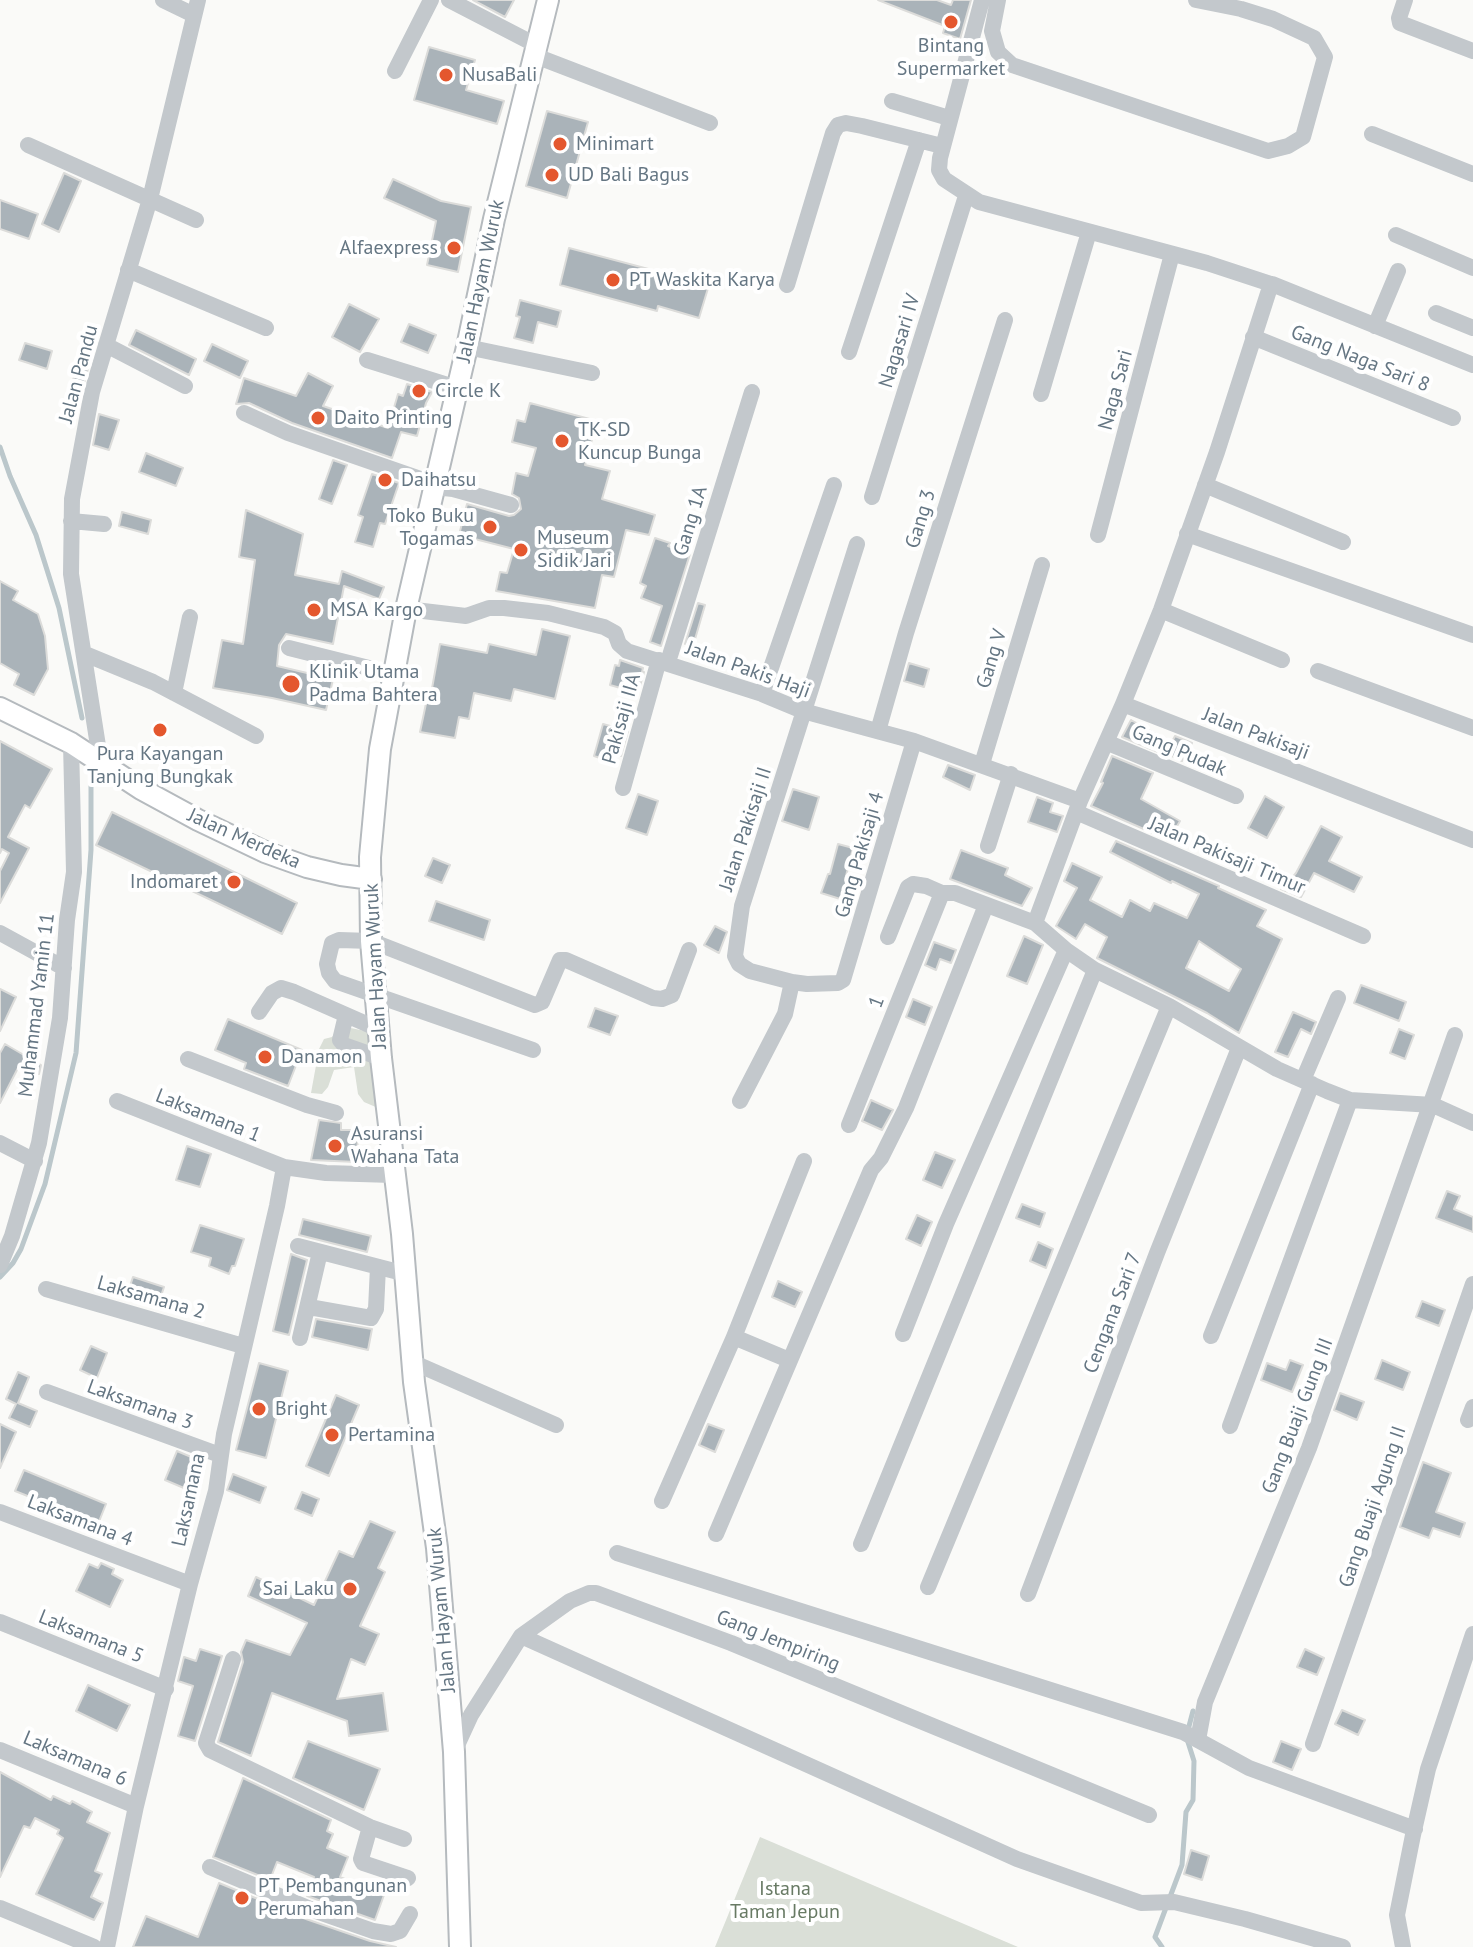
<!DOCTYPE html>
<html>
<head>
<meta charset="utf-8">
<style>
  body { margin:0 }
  canvas { display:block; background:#fafaf8 }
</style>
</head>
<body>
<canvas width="1473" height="1947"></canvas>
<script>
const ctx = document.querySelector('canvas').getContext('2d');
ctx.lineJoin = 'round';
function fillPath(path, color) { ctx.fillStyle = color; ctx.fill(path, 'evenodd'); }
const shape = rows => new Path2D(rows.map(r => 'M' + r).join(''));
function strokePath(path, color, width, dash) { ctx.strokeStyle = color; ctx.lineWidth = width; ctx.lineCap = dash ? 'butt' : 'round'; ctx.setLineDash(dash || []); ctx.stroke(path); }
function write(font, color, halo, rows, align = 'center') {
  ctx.font = font + ' "PT Sans",sans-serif'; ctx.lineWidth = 8; ctx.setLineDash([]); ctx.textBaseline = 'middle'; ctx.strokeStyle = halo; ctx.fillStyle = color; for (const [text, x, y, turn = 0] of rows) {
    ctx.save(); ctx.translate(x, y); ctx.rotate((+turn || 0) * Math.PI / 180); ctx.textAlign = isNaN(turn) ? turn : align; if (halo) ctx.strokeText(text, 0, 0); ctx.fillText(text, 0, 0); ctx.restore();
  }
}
fillPath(shape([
  [341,1026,370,1032,378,1108,364,1102,358,1094,354,1067,334,1070,328,1087,322,1094,311,1093,319,1049,324,1039,332,1037],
  [760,1837,1018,1947,715,1947]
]), '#dadfd7');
strokePath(shape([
  [0,447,10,476,36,535,59,608,82,718],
  [0,1277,13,1263,21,1249,45,1184,76,1053,91,850,91,773],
  [1188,1730,1193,1711],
  [1162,1947,1155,1937,1182,1865,1186,1812,1193,1800,1194,1761,1187,1739]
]), '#bbc7cb', 5);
const building = shape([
  [473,0,514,0,505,17,473,0],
  [878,0,937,0,951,5,953,0,971,0,960,39,943,33,945,26,878,0],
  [429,47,475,60,466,90,504,101,497,124,414,100,429,47],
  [547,111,588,122,567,198,526,186,547,111],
  [64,173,81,181,59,232,42,224,64,173],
  [393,179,441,201,471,207,458,272,427,265,436,221,384,198,393,179],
  [0,200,38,214,29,239,0,229,0,200],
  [569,248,709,285,699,318,658,306,657,311,560,285,569,248],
  [520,300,561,311,557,327,538,322,533,343,514,338,520,317,516,316,520,300],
  [349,304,379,319,360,352,332,337,349,304],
  [409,324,436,335,428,353,401,342,409,324],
  [136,330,196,359,189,375,129,345,136,330],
  [25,343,52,351,47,369,19,360,25,343],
  [212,344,248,361,240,378,204,361,212,344],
  [82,347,93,350,79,402,68,399,82,347],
  [308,373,333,386,323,406,388,428,398,394,403,396,407,384,432,392,426,403,417,436,401,432,392,458,292,423,249,403,236,404,244,378,296,396,308,373],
  [530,403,597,421,585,465,610,471,602,499,655,515,649,535,626,530,614,577,602,575,595,608,496,591,500,572,507,573,514,549,459,535,467,504,509,516,514,515,521,509,519,498,512,494,516,473,528,476,536,448,512,442,517,420,525,422,530,403],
  [99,414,119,420,109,450,93,445,99,414],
  [146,453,183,468,176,486,139,472,146,453],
  [333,460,347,465,332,504,319,499,333,460],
  [372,474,399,483,385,524,380,523,373,547,355,542,363,517,358,515,372,474],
  [246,510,303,534,295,575,339,584,342,571,384,587,379,599,344,586,333,644,286,634,279,645,277,666,333,679,326,710,272,698,213,688,222,640,243,644,255,560,239,557,246,510],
  [122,512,151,520,148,534,119,526,122,512],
  [655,538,670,543,668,546,690,554,661,646,650,642,662,606,641,598,646,586,640,583,655,538],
  [0,581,18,591,13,600,38,614,45,636,48,669,34,695,14,685,19,674,0,663,0,581],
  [698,603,705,605,693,646,685,644,698,603],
  [542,629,570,636,555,699,514,689,511,701,474,693,469,719,459,717,455,738,420,732,428,694,431,694,440,644,487,653,489,644,536,655,542,629],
  [620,660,643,668,642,672,644,672,638,693,610,685,615,665,619,666,620,660],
  [909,663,929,669,924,687,904,681,909,663],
  [1131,720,1170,742,1163,754,1122,737,1131,720],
  [603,724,628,731,621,756,611,753,609,761,594,756,603,724],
  [1175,736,1192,743,1182,761,1166,753,1175,736],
  [0,741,52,769,30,808,25,805,8,837,29,848,0,903,0,871,9,853,2,849,0,853,0,741],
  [1112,756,1153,773,1141,799,1180,821,1169,840,1091,806,1103,783,1101,782,1112,756],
  [948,765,975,775,970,790,943,777,948,765],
  [793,789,819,797,809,830,782,821,793,789],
  [638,794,658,801,647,835,626,828,638,794],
  [1265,796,1284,807,1267,838,1248,828,1265,796],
  [1037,797,1053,803,1050,812,1063,816,1057,832,1028,822,1037,797],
  [112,812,297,903,282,934,96,845,112,812],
  [1321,826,1342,837,1329,861,1362,877,1354,892,1314,873,1301,897,1281,889,1287,877,1291,879,1296,873,1321,826],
  [1116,841,1219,886,1218,888,1266,910,1257,926,1282,939,1239,1033,1207,1013,1097,958,1107,937,1085,924,1076,939,1056,926,1077,888,1064,881,1072,863,1102,877,1090,900,1122,917,1130,900,1150,911,1154,903,1187,918,1199,894,1172,881,1171,883,1110,852,1116,841],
  [1199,941,1241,969,1229,991,1186,968,1199,941],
  [838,844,853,848,845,880,856,883,850,902,821,893,828,874,830,874,838,844],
  [961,850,1008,868,1005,875,1032,888,1022,906,950,879,961,850],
  [433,858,450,865,442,883,425,876,433,858],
  [436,901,490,920,484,940,429,921,436,901],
  [715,926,727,932,719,953,704,945,715,926],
  [1024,936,1043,945,1027,984,1007,976,1024,936],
  [934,942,956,950,951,963,940,959,936,970,925,965,934,942],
  [1361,985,1406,1002,1399,1021,1354,1003,1361,985],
  [0,989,16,997,0,1031,0,989],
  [913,999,932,1007,925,1025,906,1017,913,999],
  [595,1008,618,1016,610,1035,588,1027,595,1008],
  [1293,1012,1316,1022,1311,1034,1301,1029,1288,1057,1275,1052,1293,1012],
  [228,1019,302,1050,288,1086,244,1069,246,1063,215,1050,228,1019],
  [1399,1029,1414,1035,1405,1059,1390,1053,1399,1029],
  [5,1044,41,1065,39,1074,19,1066,0,1103,0,1053,5,1044],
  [871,1100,893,1110,882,1130,862,1121,871,1100],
  [319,1120,341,1123,341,1130,358,1130,357,1162,311,1160,319,1120],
  [187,1146,211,1154,200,1187,176,1180,187,1146],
  [935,1152,955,1160,942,1188,923,1180,935,1152],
  [1447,1191,1460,1196,1454,1209,1473,1217,1473,1232,1436,1218,1447,1191],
  [1022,1204,1045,1213,1040,1227,1016,1218,1022,1204],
  [917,1215,932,1222,921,1246,906,1239,917,1215],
  [303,1219,371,1236,367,1252,299,1235,303,1219],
  [200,1225,244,1239,235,1266,232,1266,229,1274,209,1266,211,1258,191,1252,200,1225],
  [1038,1242,1053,1249,1046,1268,1030,1261,1038,1242],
  [291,1254,307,1260,289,1335,273,1331,291,1254],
  [133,1277,164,1287,157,1308,126,1298,133,1277],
  [778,1281,802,1292,795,1307,772,1297,778,1281],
  [1422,1301,1445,1310,1439,1326,1416,1317,1422,1301],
  [316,1319,372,1329,368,1350,312,1337,316,1319],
  [91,1346,107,1353,97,1378,80,1370,91,1346],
  [1290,1360,1303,1365,1292,1392,1261,1380,1267,1363,1286,1370,1290,1360],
  [1382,1360,1410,1372,1403,1390,1375,1379,1382,1360],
  [259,1363,288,1371,266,1458,236,1450,259,1363],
  [18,1372,29,1377,18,1403,37,1411,30,1427,9,1418,16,1404,6,1399,18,1372],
  [1340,1393,1364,1402,1357,1420,1334,1410,1340,1393],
  [336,1395,359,1405,329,1476,306,1466,336,1395],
  [0,1424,16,1432,0,1468,0,1424],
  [708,1424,724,1430,715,1452,699,1445,708,1424],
  [177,1451,203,1462,191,1491,165,1480,177,1451],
  [1423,1462,1451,1473,1436,1512,1465,1523,1460,1537,1433,1528,1429,1538,1400,1527,1423,1462],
  [24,1470,106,1504,98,1524,15,1491,24,1470],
  [233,1474,266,1487,260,1503,227,1490,233,1474],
  [302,1492,319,1499,312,1516,295,1509,302,1492],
  [370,1521,395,1532,378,1568,385,1572,360,1626,379,1634,365,1665,351,1659,337,1699,383,1693,388,1731,349,1736,347,1721,272,1693,251,1756,218,1742,243,1662,241,1652,246,1640,290,1655,307,1623,248,1596,256,1577,314,1605,339,1551,353,1557,370,1521],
  [101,1563,114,1569,112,1574,123,1580,110,1607,76,1591,89,1564,98,1568,101,1563],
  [200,1649,222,1656,195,1741,178,1736,193,1686,178,1681,184,1657,196,1661,200,1649],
  [1305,1649,1324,1658,1317,1675,1297,1667,1305,1649],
  [88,1685,130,1705,117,1731,76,1711,88,1685],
  [1342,1710,1365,1720,1358,1735,1335,1724,1342,1710],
  [308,1741,380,1769,364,1810,293,1778,308,1741],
  [1281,1741,1301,1749,1292,1770,1273,1762,1281,1741],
  [0,1772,51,1800,53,1796,70,1804,72,1801,92,1812,87,1822,110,1833,95,1871,102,1874,91,1897,103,1903,94,1920,36,1894,63,1838,57,1834,59,1830,35,1818,30,1828,24,1826,0,1877,0,1772],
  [243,1778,331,1820,327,1831,333,1834,327,1848,348,1857,340,1877,384,1895,375,1920,307,1896,314,1877,277,1862,270,1880,213,1857,243,1778],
  [1191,1850,1209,1856,1202,1880,1184,1874,1191,1850],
  [219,1883,306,1919,370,1941,396,1947,133,1947,146,1916,198,1937,219,1883]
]);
fillPath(building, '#aab3b9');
strokePath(building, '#dcdcda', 2);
const major = shape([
  [0,708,71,743,141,789,198,820,265,852,307,867,341,875,371,879],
  [460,1947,454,1752,437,1548,414,1382,402,1234,381,1058,371,941,370,857,380,749,406,609,467,347,494,219,548,0]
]);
strokePath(major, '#b5babe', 24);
strokePath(shape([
  [163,0,194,15],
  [449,0,536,45],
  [982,0,940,158,939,170,944,179,979,202,1207,263,1271,284,1217,452,1161,610,1123,704],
  [998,0,992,31,998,52,1012,65,1268,151,1288,146,1303,137,1325,57,1314,38,1273,19,1241,9,1196,0],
  [1405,0,1399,18,1400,23,1473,51],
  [533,55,710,123],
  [395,71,431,0],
  [892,101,949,118],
  [1372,134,1473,174],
  [28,145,196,220],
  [1396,235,1473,268],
  [128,270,266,328],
  [1272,284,1473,365],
  [787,285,833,133,838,125,846,123,862,126,942,146],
  [1436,313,1473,328],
  [1375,326,1398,271],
  [1253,337,1453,418],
  [106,345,185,386],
  [467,347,592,373],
  [849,352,919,140],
  [367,360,457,388],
  [1041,394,1089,232],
  [244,413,288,433,435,484],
  [1205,485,1343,542],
  [434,487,453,489,511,505],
  [872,497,966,196],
  [71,521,104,524],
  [1187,534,1473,635],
  [1098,535,1172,254],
  [857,544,742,906,735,956,739,964,750,971,792,982,807,984,838,983,843,980,914,741],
  [406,609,466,616,489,608,504,608,548,613,604,627,615,633,619,644,627,651,762,694,803,711,914,741,1080,801],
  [1161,610,1282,660],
  [289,648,393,674],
  [85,654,153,682,256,736],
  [668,662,752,392],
  [1318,671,1473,728],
  [174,693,190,617],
  [762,694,834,485],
  [878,731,906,633,1005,320],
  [1106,742,1236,796],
  [982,764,1042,565],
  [101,765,71,574,72,499,92,392,150,199,198,0],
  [623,788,659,660],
  [1076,812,1363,936],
  [988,846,1011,774],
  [1035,923,1080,801,1123,704,1473,840],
  [0,933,64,968],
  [888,937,908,887,913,884,926,886,942,893,955,893,1035,923,1066,950,1095,970,1169,1006,1277,1069,1327,1091,1350,1100,1433,1105,1473,1123],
  [259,1012,272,993,281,988,294,992,378,1029],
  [346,1015,340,1040,344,1045,381,1058],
  [533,1050,335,981,329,973,327,964,332,943,339,940,371,941,535,1005,542,1002,560,960,566,960,653,998,662,999,672,995,689,950],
  [188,1059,307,1105,336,1113],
  [1303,1080,1338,998],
  [117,1101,284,1167,326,1173,393,1175],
  [740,1101,785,1014,792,982],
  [849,1125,942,893],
  [0,1143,35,1161],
  [298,1246,406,1274],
  [0,1265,12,1236,39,1143,60,1018,67,920,74,872,71,743],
  [46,1289,243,1346],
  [309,1307,371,1318,376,1309,378,1267],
  [903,1334,946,1224,1066,950],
  [1211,1336,1312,1084],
  [734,1337,789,1360],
  [300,1338,320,1252],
  [412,1362,556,1425],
  [47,1392,220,1455],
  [1468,1420,1473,1407],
  [1230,1426,1350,1100],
  [662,1501,734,1337,804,1161],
  [0,1512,190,1584],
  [716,1534,871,1170,881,1158,906,1108,986,905],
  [861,1544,1095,970],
  [617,1553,1183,1732,1249,1768,1415,1829],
  [928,1587,1169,1006],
  [1028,1594,1157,1253,1239,1048],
  [0,1622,166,1689],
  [521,1636,1017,1859,1141,1903,1174,1902,1245,1919,1343,1947],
  [233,1659,206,1743,210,1750,370,1827,404,1839],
  [1198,1740,1205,1702,1309,1448,1455,1035],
  [1313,1744,1473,1284],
  [0,1750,136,1806],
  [454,1752,471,1715,521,1636,570,1601,589,1593,596,1593,731,1643,1149,1815],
  [370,1827,361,1859,363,1863,408,1878],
  [210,1867,310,1909,373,1931,391,1934,400,1931,410,1914],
  [0,1908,94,1947],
  [107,1947,136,1806,190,1584,216,1491,224,1434,277,1206,284,1167],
  [1403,1947,1397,1915,1413,1835,1428,1769,1473,1634]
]), '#c3c8cc', 16);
strokePath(major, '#fff', 20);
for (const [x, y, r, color] of [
  [951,22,8,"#e4572e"],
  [446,75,8,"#e4572e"],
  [560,144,8,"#e4572e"],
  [552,175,8,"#e4572e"],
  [454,248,8,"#e4572e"],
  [613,280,8,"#e4572e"],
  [419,391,8,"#e4572e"],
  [318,418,8,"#e4572e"],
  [562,441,8,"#e4572e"],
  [385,480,8,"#e4572e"],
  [490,527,8,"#e4572e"],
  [521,550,8,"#e4572e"],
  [314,610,8,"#e4572e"],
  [291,684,10,"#e4572e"],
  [160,730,8,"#e4572e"],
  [234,882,8,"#e4572e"],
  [265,1057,8,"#e4572e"],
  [335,1146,8,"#e4572e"],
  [259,1409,8,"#e4572e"],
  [332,1435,8,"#e4572e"],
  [350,1589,8,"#e4572e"],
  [242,1898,8,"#e4572e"]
]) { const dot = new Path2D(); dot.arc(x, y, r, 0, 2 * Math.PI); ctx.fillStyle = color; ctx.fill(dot); strokePath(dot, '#fff', 3); }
write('20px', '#657683', '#fff', [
  ["Bintang",951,46,"center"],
  ["Supermarket",951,69,"center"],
  ["NusaBali",462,75],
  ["Minimart",576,144],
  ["UD Bali Bagus",568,175],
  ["Alfaexpress",438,248,"right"],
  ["PT Waskita Karya",629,280],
  ["Circle K",435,391],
  ["Daito Printing",334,418],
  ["TK-SD",578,430],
  ["Kuncup Bunga",578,453],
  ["Daihatsu",401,480],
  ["Toko Buku",474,516,"right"],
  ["Togamas",474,539,"right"],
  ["Museum",537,538],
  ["Sidik Jari",537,561],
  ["MSA Kargo",330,610],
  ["Klinik Utama",309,672],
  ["Padma Bahtera",309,695],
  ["Pura Kayangan",160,754,"center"],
  ["Tanjung Bungkak",160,777,"center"],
  ["Indomaret",218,882,"right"],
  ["Danamon",281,1057],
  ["Asuransi",351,1134],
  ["Wahana Tata",351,1157],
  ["Bright",275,1409],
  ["Pertamina",348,1435],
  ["Sai Laku",334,1589,"right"],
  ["PT Pembangunan",258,1886],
  ["Perumahan",258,1909]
], 'left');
write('20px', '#657683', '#fff', [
  ["Jalan Hayam Wuruk",481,281,-78],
  ["Nagasari IV",900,341,-73],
  ["Gang Naga Sari 8",1360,359,22],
  ["Jalan Pandu",79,374,-75],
  ["Naga Sari",1116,390,-75],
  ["Gang 3",921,519,-73],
  ["Gang 1A",691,521,-73],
  ["Gang V",992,659,-73],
  ["Jalan Pakis Haji",748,670,20],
  ["Pakisaji IIA",622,719,-74],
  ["Jalan Pakisaji",1256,734,21],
  ["Gang Pudak",1179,751,23],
  ["Jalan Pakisaji II",746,829,-72],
  ["Jalan Merdeka",244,839,24],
  ["Gang Pakisaji 4",860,855,-74],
  ["Jalan Pakisaji Timur",1227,856,23],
  ["Jalan Hayam Wuruk",376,966,-93],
  ["1",877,1002,-69],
  ["Muhammad Yamin 11",37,1005,-83],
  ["Laksamana 1",208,1116,22],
  ["Laksamana 2",151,1298,16],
  ["Cengana Sari 7",1113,1313,-69],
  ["Laksamana 3",140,1405,20],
  ["Gang Buaji Gung III",1298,1416,-69],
  ["Laksamana",189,1500,-78],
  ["Gang Buaji Agung II",1373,1507,-71],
  ["Laksamana 4",80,1521,21],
  ["Jalan Hayam Wuruk",442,1610,-95],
  ["Laksamana 5",91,1637,22],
  ["Gang Jempiring",778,1641,22],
  ["Laksamana 6",75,1759,23]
]);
write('20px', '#687a64', '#fff', [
  ["Istana",785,1889],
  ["Taman Jepun",785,1912]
]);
</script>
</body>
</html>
